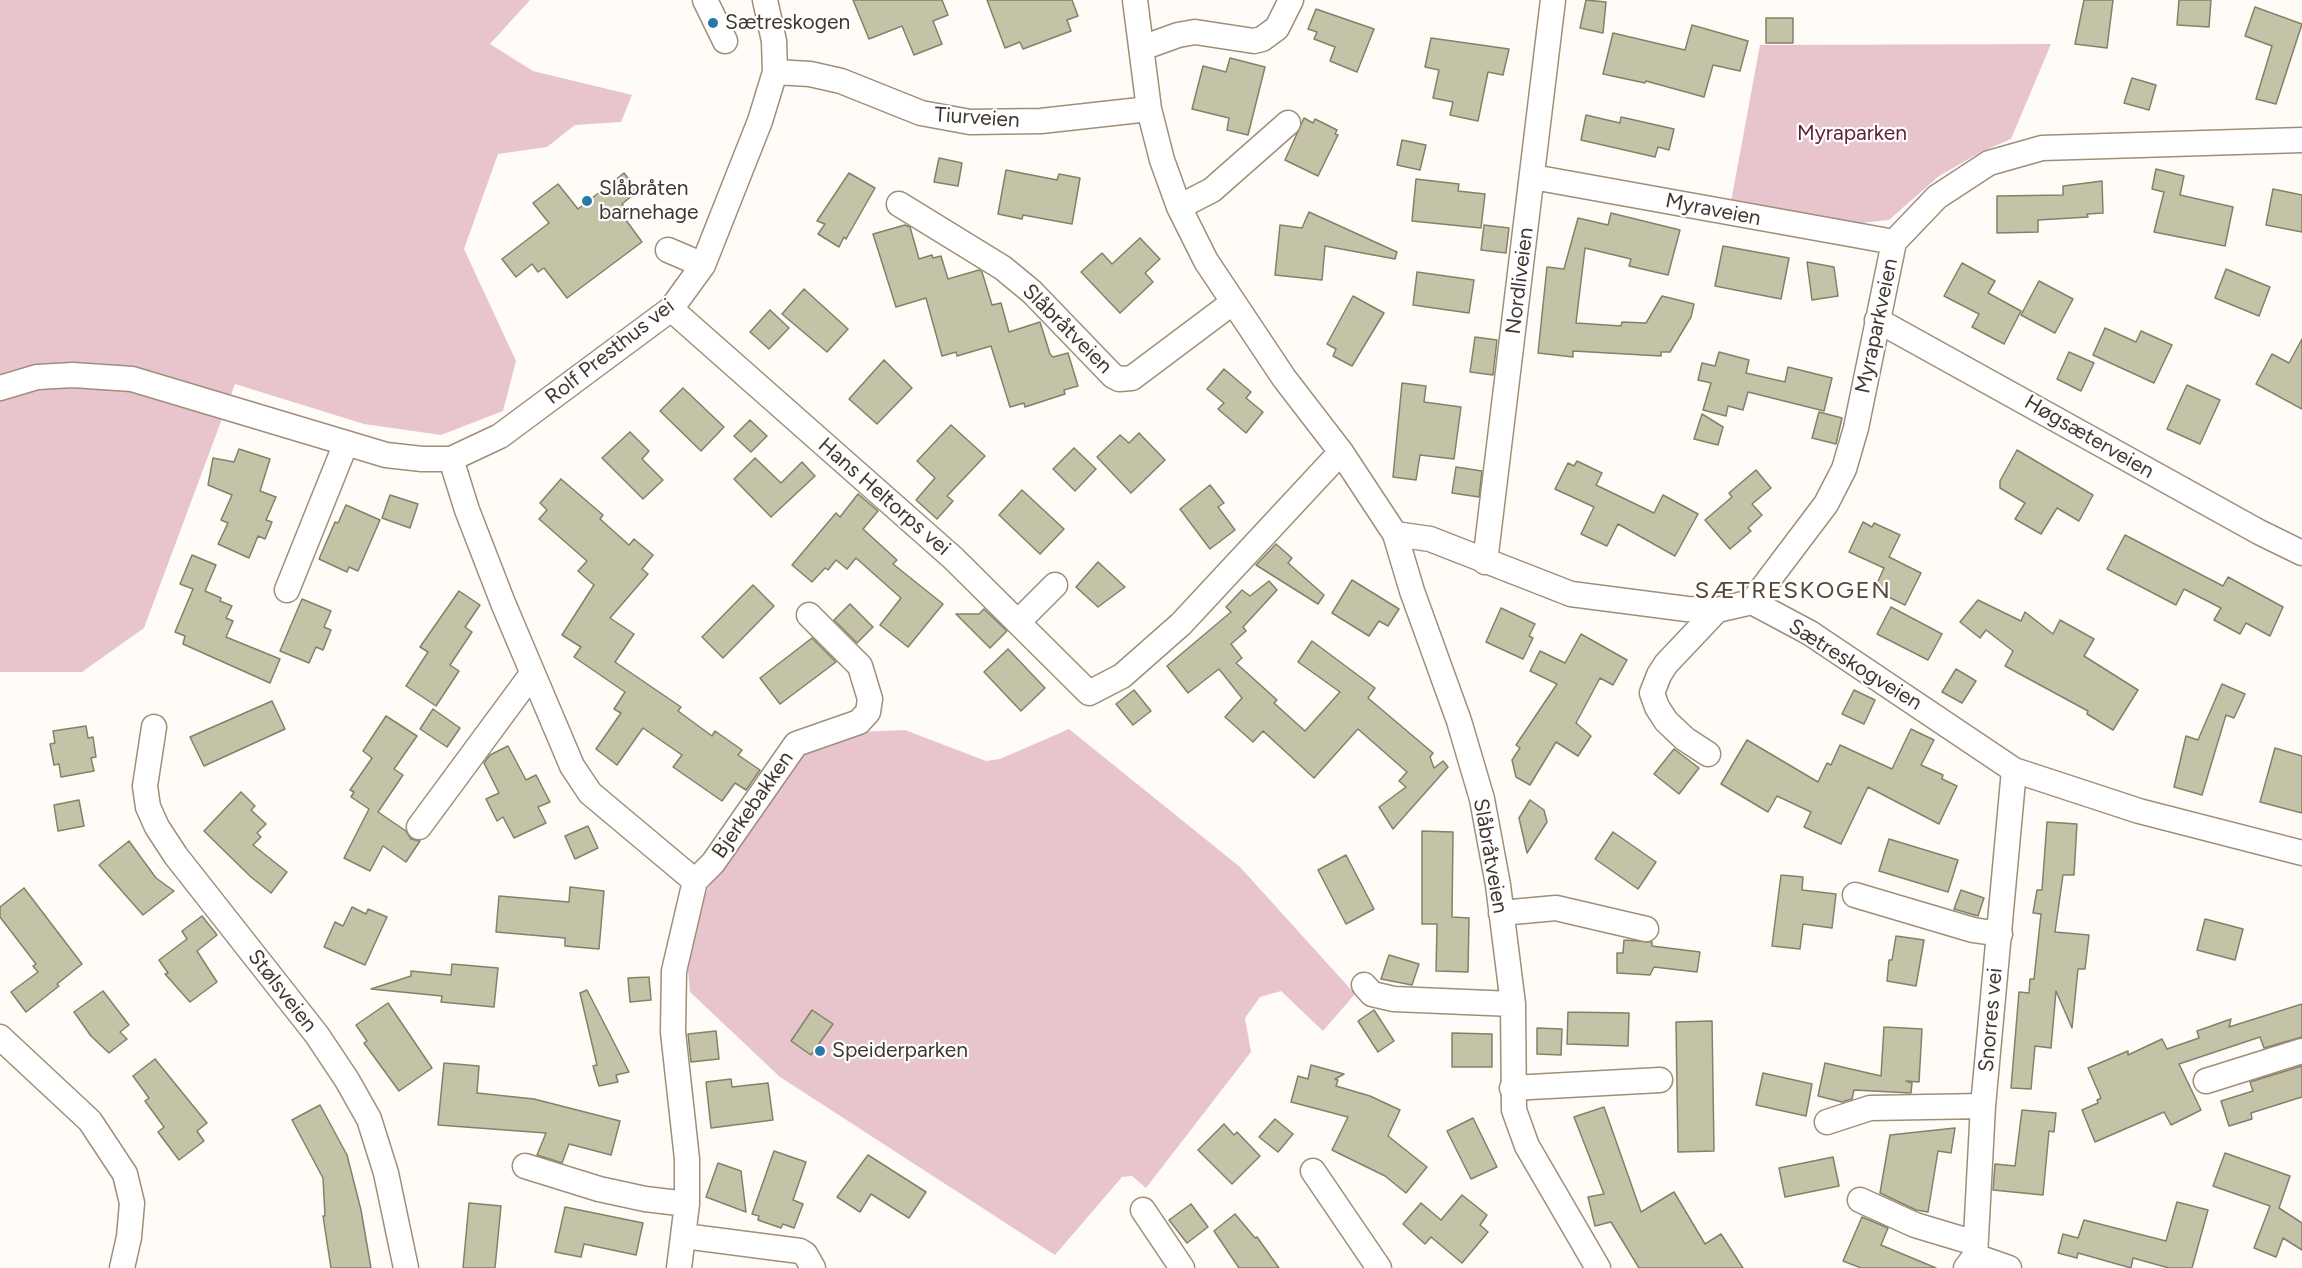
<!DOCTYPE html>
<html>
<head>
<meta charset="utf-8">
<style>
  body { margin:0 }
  canvas { display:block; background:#fffbf6 }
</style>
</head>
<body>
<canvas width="2302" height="1268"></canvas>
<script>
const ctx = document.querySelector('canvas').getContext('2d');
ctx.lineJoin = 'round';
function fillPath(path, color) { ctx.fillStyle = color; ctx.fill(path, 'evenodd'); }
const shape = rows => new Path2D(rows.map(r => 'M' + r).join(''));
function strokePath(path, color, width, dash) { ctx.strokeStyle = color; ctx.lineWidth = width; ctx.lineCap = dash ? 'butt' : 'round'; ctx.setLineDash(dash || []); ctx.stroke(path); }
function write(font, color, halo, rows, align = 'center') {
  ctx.font = font + ' Figtree,sans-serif'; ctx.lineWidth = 4.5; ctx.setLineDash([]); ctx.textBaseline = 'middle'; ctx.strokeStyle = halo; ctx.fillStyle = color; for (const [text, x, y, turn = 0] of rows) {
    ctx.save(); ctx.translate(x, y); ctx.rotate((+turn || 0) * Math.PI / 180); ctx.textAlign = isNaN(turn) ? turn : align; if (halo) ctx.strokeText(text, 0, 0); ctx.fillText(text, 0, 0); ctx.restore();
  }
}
fillPath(shape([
  [0,0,530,0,490,44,533,71,632,95,621,122,575,125,547,147,498,154,464,249,516,361,503,411,441,435,364,424,235,384,144,628,82,672,0,672],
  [2051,44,2011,139,1981,152,1939,176,1889,220,1851,224,1730,207,1760,45],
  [1069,729,1240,867,1355,994,1323,1031,1281,991,1260,997,1245,1018,1251,1052,1146,1188,1132,1176,1122,1177,1055,1255,780,1077,690,992,687,959,707,890,724,858,800,752,857,732,905,730,986,761,1000,759]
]), '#e8c5cd');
const building = shape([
  [853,0,942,0,948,15,933,21,942,44,914,55,902,26,869,39,853,0],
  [987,0,1072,0,1078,16,1067,20,1071,31,1023,49,1020,42,1005,48,987,0],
  [1586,0,1606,2,1603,33,1580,28,1586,0],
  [2084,0,2113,0,2107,48,2075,44,2084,0],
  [2179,0,2211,0,2209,27,2177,25,2179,0],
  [2255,7,2302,24,2276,104,2256,99,2272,46,2245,36,2255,7],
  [1316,9,1374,29,1357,72,1330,61,1335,47,1314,39,1317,32,1308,29,1316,9],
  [1766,18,1793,18,1793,43,1766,43,1766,18],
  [1692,25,1748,41,1740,71,1713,65,1704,97,1646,81,1645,83,1603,74,1613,33,1685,50,1692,25],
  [1431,38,1509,49,1503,75,1488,72,1478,121,1450,115,1453,102,1433,98,1439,70,1425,67,1431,38],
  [1230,58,1265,67,1248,135,1227,130,1229,118,1192,109,1203,66,1226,72,1230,58],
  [2132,78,2156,85,2149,110,2124,103,2132,78],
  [1586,115,1620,123,1621,117,1674,129,1669,150,1658,147,1655,157,1581,140,1586,115],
  [1304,118,1313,123,1315,119,1337,130,1335,134,1338,135,1318,176,1285,160,1304,118],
  [1402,140,1426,145,1420,170,1397,165,1402,140],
  [939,158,962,163,958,186,934,182,939,158],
  [2156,169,2184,176,2180,195,2233,207,2225,246,2154,232,2164,192,2152,189,2156,169],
  [1006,170,1057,180,1059,174,1080,178,1072,224,1023,215,1022,219,998,214,1006,170],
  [624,173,638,191,622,204,628,212,623,216,642,242,567,298,544,268,538,272,532,264,516,277,502,259,549,223,533,203,558,184,578,209,624,173],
  [849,173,875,188,846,239,844,237,839,247,818,234,825,224,817,221,849,173],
  [1416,179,1459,184,1458,191,1485,194,1481,228,1412,221,1416,179],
  [2102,181,2103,213,2087,214,2088,217,2038,220,2038,232,1997,233,1997,196,2063,195,2063,186,2102,181],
  [2273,189,2302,195,2302,232,2266,225,2273,189],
  [1309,212,1397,252,1395,259,1325,246,1322,280,1275,275,1280,225,1302,228,1309,212],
  [1611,213,1680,230,1668,275,1629,266,1631,259,1585,248,1576,323,1621,326,1622,322,1646,323,1662,296,1694,304,1691,317,1670,352,1661,352,1661,356,1573,351,1573,357,1538,353,1547,267,1564,269,1578,218,1608,225,1611,213],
  [905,225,910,227,919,259,932,255,933,258,941,256,948,279,979,270,982,272,992,305,1001,303,1009,332,1040,322,1050,354,1053,357,1068,353,1078,386,1064,390,1065,394,1025,407,1024,403,1010,407,991,346,957,356,956,352,942,356,926,298,896,307,873,234,905,225],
  [1484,225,1509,228,1506,253,1481,250,1484,225],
  [1140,238,1160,259,1145,273,1153,282,1120,313,1081,272,1102,253,1112,264,1140,238],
  [1723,246,1789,258,1781,299,1715,286,1723,246],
  [1807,262,1834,267,1838,296,1812,300,1807,262],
  [1962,263,1995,281,1988,293,2021,311,2004,344,1972,327,1979,314,1944,296,1962,263],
  [2226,269,2270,287,2259,316,2215,298,2226,269],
  [1417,272,1474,280,1469,313,1413,305,1417,272],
  [2039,281,2073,299,2055,333,2021,315,2039,281],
  [804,289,848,329,827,352,782,314,804,289],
  [1353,296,1384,313,1352,366,1333,356,1336,349,1327,344,1353,296],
  [770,310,789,328,769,349,750,332,770,310],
  [2105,328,2136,342,2141,331,2172,345,2154,383,2093,355,2105,328],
  [1475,337,1497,340,1493,375,1470,372,1475,337],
  [2302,339,2302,409,2256,384,2272,354,2289,363,2302,339],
  [1719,352,1749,360,1746,373,1785,382,1788,367,1832,378,1824,411,1748,392,1743,410,1728,406,1726,416,1703,410,1711,383,1698,380,1702,363,1715,366,1719,352],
  [2069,352,2094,363,2081,391,2057,379,2069,352],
  [884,360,912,388,877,424,849,399,884,360],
  [1224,369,1251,392,1246,398,1263,412,1246,433,1218,409,1224,403,1207,389,1224,369],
  [1402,383,1426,386,1424,402,1461,407,1454,459,1420,455,1416,480,1393,477,1402,383],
  [2187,385,2220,400,2200,444,2167,429,2187,385],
  [683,388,724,427,701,451,660,411,683,388],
  [1819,412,1842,418,1836,444,1812,438,1819,412],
  [1702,414,1723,427,1718,445,1694,439,1702,414],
  [750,420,767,436,751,452,734,436,750,420],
  [951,425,985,456,947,496,953,501,937,519,916,500,935,478,917,461,951,425],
  [630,432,649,451,642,459,663,480,643,499,602,458,630,432],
  [1139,433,1165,460,1131,493,1097,457,1120,435,1129,443,1139,433],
  [1074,448,1096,469,1075,491,1053,469,1074,448],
  [239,449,270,459,260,491,276,497,266,520,272,522,265,539,258,536,249,558,218,544,228,523,221,520,232,495,208,485,213,458,234,462,239,449],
  [2017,450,2093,495,2079,521,2057,508,2041,534,2015,519,2025,503,2000,488,2000,481,2017,450],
  [755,458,781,483,802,462,815,476,771,517,734,479,755,458],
  [1577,461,1602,473,1596,485,1654,513,1663,495,1698,514,1675,556,1618,524,1607,546,1581,534,1594,507,1555,489,1568,463,1574,466,1577,461],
  [1456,467,1482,471,1479,497,1452,493,1456,467],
  [1756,470,1771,488,1752,504,1762,515,1748,528,1751,531,1730,549,1705,520,1732,497,1729,493,1756,470],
  [561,479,603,515,600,519,629,545,634,539,653,555,642,569,648,574,610,618,634,634,615,662,681,707,678,711,712,736,715,731,742,750,738,755,760,770,746,790,735,783,722,801,673,767,682,755,643,728,617,765,596,749,621,713,614,709,625,692,574,657,581,647,562,635,594,585,578,571,587,561,539,519,547,510,540,503,561,479],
  [1210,485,1224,503,1218,507,1235,530,1210,549,1180,509,1210,485],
  [1022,490,1064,529,1040,554,999,515,1022,490],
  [858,494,878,511,863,529,897,560,893,564,943,604,908,647,880,625,901,598,856,558,847,569,836,560,828,570,825,568,812,582,792,565,836,513,840,517,858,494],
  [390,495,418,504,410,528,382,518,390,495],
  [346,505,380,520,358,571,349,567,347,572,319,559,335,522,338,523,346,505],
  [1863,522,1872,527,1874,523,1900,535,1889,557,1921,573,1905,605,1874,590,1884,568,1849,552,1863,522],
  [2125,535,2223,586,2228,577,2283,607,2270,636,2246,623,2240,634,2214,620,2221,608,2184,589,2176,605,2107,569,2125,535],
  [1276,544,1292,558,1288,563,1324,595,1318,604,1256,565,1276,544],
  [192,555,216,565,205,591,221,598,220,601,232,606,226,618,233,621,226,637,280,659,270,683,183,644,185,636,175,632,193,589,180,584,192,555],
  [1098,562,1125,587,1098,607,1076,587,1098,562],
  [1352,580,1399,609,1388,626,1379,621,1369,636,1332,613,1352,580],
  [1269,581,1277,590,1243,627,1246,631,1231,644,1242,658,1236,663,1277,700,1274,703,1305,731,1340,692,1298,662,1312,641,1375,688,1368,698,1433,753,1430,757,1434,768,1443,761,1448,767,1393,829,1379,807,1406,787,1399,781,1407,772,1358,729,1314,778,1263,731,1253,742,1225,717,1242,698,1219,669,1188,693,1167,666,1231,612,1226,607,1242,590,1250,596,1269,581],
  [753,585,774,606,723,658,702,637,753,585],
  [459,591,480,605,465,627,472,632,450,665,459,671,436,706,406,686,428,652,420,647,459,591],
  [302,599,331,611,324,627,331,630,323,650,316,647,309,663,280,651,302,599],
  [1978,600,2021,621,2025,612,2053,634,2060,620,2094,639,2084,656,2138,690,2113,730,2087,714,2088,711,2005,666,2013,651,1986,630,1980,638,1960,622,1978,600],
  [850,604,873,627,857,643,834,620,850,604],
  [1891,607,1942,634,1928,660,1877,634,1891,607],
  [1501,608,1535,624,1529,636,1533,638,1523,659,1486,642,1501,608],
  [984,609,1007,631,990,648,956,614,979,614,984,609],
  [1581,634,1627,660,1613,685,1600,678,1576,723,1591,736,1578,756,1556,742,1530,785,1516,777,1512,760,1520,748,1516,745,1557,684,1530,671,1540,651,1565,663,1581,634],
  [812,638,836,662,780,704,760,678,812,638],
  [1008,649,1045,688,1021,711,984,672,1008,649],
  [1956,669,1976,681,1962,703,1942,692,1956,669],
  [2222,684,2245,694,2234,718,2226,715,2202,795,2174,787,2186,736,2198,740,2222,684],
  [1134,690,1151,711,1133,725,1116,704,1134,690],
  [1854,690,1875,700,1864,724,1842,714,1854,690],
  [272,701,285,729,204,766,190,737,272,701],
  [433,709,460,728,447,747,420,729,433,709],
  [386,716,417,736,394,769,403,775,378,812,406,831,411,839,420,841,406,862,383,846,370,871,344,858,369,809,351,797,354,792,350,790,372,758,363,751,386,716],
  [86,726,88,738,93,737,96,757,91,758,94,771,61,777,59,764,54,765,50,744,55,743,53,731,86,726],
  [1911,729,1934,740,1921,765,1943,775,1942,779,1957,786,1939,824,1868,787,1841,844,1804,827,1811,812,1777,796,1768,812,1721,784,1747,740,1818,782,1827,763,1831,765,1840,745,1892,769,1911,729],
  [508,746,526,780,536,775,550,802,538,807,546,823,514,838,503,817,497,821,486,799,499,793,484,763,490,755,508,746],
  [2275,748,2302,756,2302,813,2260,802,2275,748],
  [1674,749,1699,768,1679,794,1654,774,1674,749],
  [241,792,255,806,251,810,266,824,257,833,261,837,253,845,287,872,271,893,251,877,204,831,241,792],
  [79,800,84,826,58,831,54,805,79,800],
  [1530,800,1544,810,1547,822,1527,853,1519,818,1530,800],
  [2047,822,2077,824,2074,875,2063,875,2055,932,2089,935,2085,969,2078,969,2072,1028,2056,991,2051,1048,2035,1046,2031,1089,2011,1088,2019,992,2029,993,2030,979,2034,979,2041,914,2033,913,2037,890,2042,890,2047,822],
  [588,826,598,848,575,859,565,836,588,826],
  [1422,831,1453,832,1452,917,1469,918,1468,972,1436,971,1437,924,1422,924,1422,831],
  [1613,832,1656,862,1638,889,1595,859,1613,832],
  [1889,839,1958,860,1948,892,1879,871,1889,839],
  [129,841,156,878,174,891,143,915,99,865,129,841],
  [1346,855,1374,909,1346,924,1318,870,1346,855],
  [1781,875,1803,877,1802,890,1836,894,1832,928,1803,924,1800,949,1772,946,1781,875],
  [570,887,604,891,599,949,565,946,565,938,496,932,499,896,569,902,570,887],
  [24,888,82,964,57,984,59,986,26,1012,11,992,38,972,33,966,36,964,0,917,0,907,24,888],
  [1961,890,1984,898,1978,916,1954,909,1961,890],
  [352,907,366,914,368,909,387,917,365,965,324,947,335,922,343,926,352,907],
  [202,916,217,935,197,951,217,982,190,1002,165,974,168,973,159,960,187,939,182,931,202,916],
  [2205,919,2243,929,2235,960,2197,950,2205,919],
  [1896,936,1924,940,1916,986,1887,981,1889,960,1892,960,1896,936],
  [1624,940,1652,942,1652,946,1700,952,1697,972,1654,967,1650,975,1617,973,1617,953,1623,953,1624,940],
  [1389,955,1419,964,1412,985,1381,979,1389,955],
  [452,964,498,968,494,1007,441,1002,442,996,371,989,411,976,411,971,451,975,452,964],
  [649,977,651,1000,630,1002,628,978,649,977],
  [587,990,629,1072,616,1075,618,1082,599,1086,593,1066,597,1065,580,993,587,990],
  [103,991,129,1025,120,1032,127,1039,109,1053,91,1036,74,1012,103,991],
  [388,1003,432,1068,399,1091,364,1043,367,1041,356,1025,388,1003],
  [2302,1004,2302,1037,2264,1048,2260,1037,2179,1064,2201,1110,2171,1125,2164,1112,2095,1142,2082,1110,2098,1103,2097,1100,2101,1098,2088,1068,2128,1051,2128,1055,2162,1039,2167,1049,2199,1038,2197,1031,2231,1019,2229,1027,2302,1004],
  [812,1010,833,1024,811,1055,791,1041,812,1010],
  [1374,1010,1394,1041,1378,1052,1358,1021,1374,1010],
  [1568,1012,1629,1013,1628,1046,1567,1044,1568,1012],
  [1712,1021,1714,1151,1678,1152,1676,1022,1712,1021],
  [1884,1027,1922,1029,1919,1082,1906,1081,1912,1083,1911,1093,1854,1090,1852,1099,1842,1102,1818,1096,1825,1063,1881,1076,1884,1027],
  [1537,1028,1562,1029,1561,1055,1537,1054,1537,1028],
  [716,1031,719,1059,691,1062,688,1034,716,1031],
  [1452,1033,1492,1034,1492,1067,1452,1067,1452,1033],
  [155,1059,207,1123,197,1131,204,1141,179,1160,158,1132,164,1127,145,1101,149,1098,133,1076,155,1059],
  [444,1063,479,1066,477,1093,534,1099,620,1121,611,1155,569,1144,562,1163,537,1155,546,1133,438,1125,444,1063],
  [1311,1065,1344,1074,1335,1079,1338,1080,1336,1086,1370,1096,1400,1110,1388,1136,1427,1167,1406,1193,1385,1176,1332,1150,1348,1117,1291,1102,1298,1076,1308,1079,1311,1065],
  [2302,1066,2302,1097,2251,1113,2252,1119,2229,1126,2221,1101,2253,1091,2250,1082,2302,1066],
  [1763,1073,1812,1084,1806,1116,1756,1105,1763,1073],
  [731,1079,732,1087,768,1083,773,1120,711,1128,706,1082,731,1079],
  [320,1105,347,1155,361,1210,371,1268,331,1268,323,1216,325,1216,323,1178,292,1120,320,1105],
  [1604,1107,1641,1212,1674,1192,1705,1244,1721,1234,1743,1268,1639,1268,1611,1222,1595,1226,1588,1197,1604,1194,1574,1117,1604,1107],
  [2022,1110,2056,1113,2054,1132,2049,1131,2043,1195,1993,1190,1995,1164,2015,1166,2022,1110],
  [1473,1118,1497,1167,1471,1179,1447,1131,1473,1118],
  [1275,1119,1293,1134,1278,1152,1259,1137,1275,1119],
  [1224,1124,1234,1135,1237,1132,1260,1156,1232,1184,1198,1150,1224,1124],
  [1955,1128,1951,1153,1938,1151,1928,1212,1916,1210,1880,1193,1890,1135,1955,1128],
  [774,1151,806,1162,793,1200,803,1204,794,1228,783,1224,781,1228,758,1220,759,1216,752,1214,774,1151],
  [2225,1153,2290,1176,2279,1208,2302,1223,2302,1250,2283,1238,2276,1257,2254,1248,2270,1206,2213,1186,2225,1153],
  [868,1155,926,1192,909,1218,871,1194,860,1212,837,1197,868,1155],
  [1833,1157,1839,1186,1785,1197,1779,1168,1833,1157],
  [718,1163,741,1171,746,1212,706,1197,718,1163],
  [1462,1195,1487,1215,1480,1225,1488,1232,1462,1263,1431,1237,1425,1244,1403,1224,1421,1203,1441,1220,1462,1195],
  [2177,1202,2208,1210,2192,1268,2169,1268,2133,1258,2131,1268,2078,1253,2077,1258,2058,1253,2063,1234,2078,1238,2084,1220,2166,1241,2177,1202],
  [469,1203,501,1206,495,1268,463,1268,469,1203],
  [1191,1204,1208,1227,1187,1243,1169,1220,1191,1204],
  [565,1207,643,1223,636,1255,584,1244,581,1257,555,1252,565,1207],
  [1235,1214,1255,1238,1257,1237,1279,1268,1239,1268,1214,1231,1235,1214],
  [1862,1217,1888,1228,1881,1245,1936,1268,1861,1268,1843,1261,1862,1217]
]);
fillPath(building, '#c4c2a7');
strokePath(building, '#838168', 1.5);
const minor = shape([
  [705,0,725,41],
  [1135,0,1149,109,1162,160,1179,207,1206,261,1284,378,1341,452,1395,534,1412,591,1459,721,1482,799,1498,885,1513,1004,1514,1110,1527,1146,1598,1268],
  [1142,48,1178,35,1195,32,1254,41,1262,39,1277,28,1291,0],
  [775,72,810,74,841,81,921,113,970,122,1041,121,1149,109],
  [1533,177,1894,242],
  [899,204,1003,268,1032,292,1113,376,1119,379,1132,378,1232,303],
  [1179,207,1212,190,1288,123],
  [668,250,703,265],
  [671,309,953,558,1089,693,1122,676,1181,624,1341,452],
  [1877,320,2259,532,2302,553],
  [0,388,37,377,73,375,132,379,386,455,422,459,451,459,500,436,671,309,703,265,760,121,775,72,774,41,765,0],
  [451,459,467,510,503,603,572,766,590,793,695,881,674,971,673,1032,687,1159,687,1204,679,1268],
  [1395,534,1430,539,1571,594,1687,609,1717,610,1752,602,1810,633,2014,770,2139,811,2302,853],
  [1485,562,1553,0],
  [287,590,346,443],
  [1752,602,1826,504,1844,469,1856,428,1894,242,1937,197,1989,163,2042,148,2302,140],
  [1018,622,1055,585],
  [154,727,145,786,148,807,157,827,176,856,317,1035,347,1080,369,1119,386,1173,406,1268],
  [1708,754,1685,739,1666,721,1657,707,1652,693,1659,675,1666,664,1717,610],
  [419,827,532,674],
  [695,881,713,863,796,744,859,722,868,712,870,699,860,666,809,615],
  [1855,895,1973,930,2000,934],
  [1501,913,1556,908,1646,929],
  [1364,985,1372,994,1394,999,1513,1004],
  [0,1037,90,1121,125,1174,132,1203,129,1237,122,1268],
  [2206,1081,2302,1051],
  [1512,1088,1660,1080],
  [1827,1122,1870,1108,1983,1106],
  [525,1166,599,1189,645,1199,687,1204],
  [1313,1171,1379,1268],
  [1860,1200,1915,1225,1975,1243],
  [1143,1210,1182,1268],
  [684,1236,800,1251,805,1254,813,1268],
  [1975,1256,2009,1268],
  [1966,1268,1975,1256,1983,1106,2014,770]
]);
strokePath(minor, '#a08e79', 27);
strokePath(minor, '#fff', 24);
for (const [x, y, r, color] of [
  [713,23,6,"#2878aa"],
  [587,201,6,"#2878aa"],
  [820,1051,6,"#2878aa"]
]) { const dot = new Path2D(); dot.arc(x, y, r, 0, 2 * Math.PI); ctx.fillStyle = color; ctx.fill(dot); strokePath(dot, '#fff', 2); }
write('21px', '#40382f', '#fff', [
  ["Sætreskogen",725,23],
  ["Slåbråten",599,189],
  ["barnehage",599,213],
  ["Speiderparken",832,1051]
], 'left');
write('21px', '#40382f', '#fff', [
  ["Tiurveien",977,118,4],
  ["Myraveien",1713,210,11],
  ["Nordliveien",1520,281,-83],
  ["Myraparkveien",1877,326,-78],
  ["Slåbråtveien",1067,329,45],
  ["Rolf Presthus vei",610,352,-38],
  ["Høgsæterveien",2089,437,30],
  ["Hans Heltorps vei",884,497,41],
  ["Sætreskogveien",1855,665,32],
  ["Bjerkebakken",753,805,-55],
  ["Slåbråtveien",1490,856,80],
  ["Stølsveien",282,991,52],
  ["Snorres vei",1991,1020,-85]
]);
write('21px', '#5e1f34', '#fff', [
  ["Myraparken",1852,134]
]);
ctx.letterSpacing = '1.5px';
write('24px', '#574734', '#fff', [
  ["SÆTRESKOGEN",1793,591]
]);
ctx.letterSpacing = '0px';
</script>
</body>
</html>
